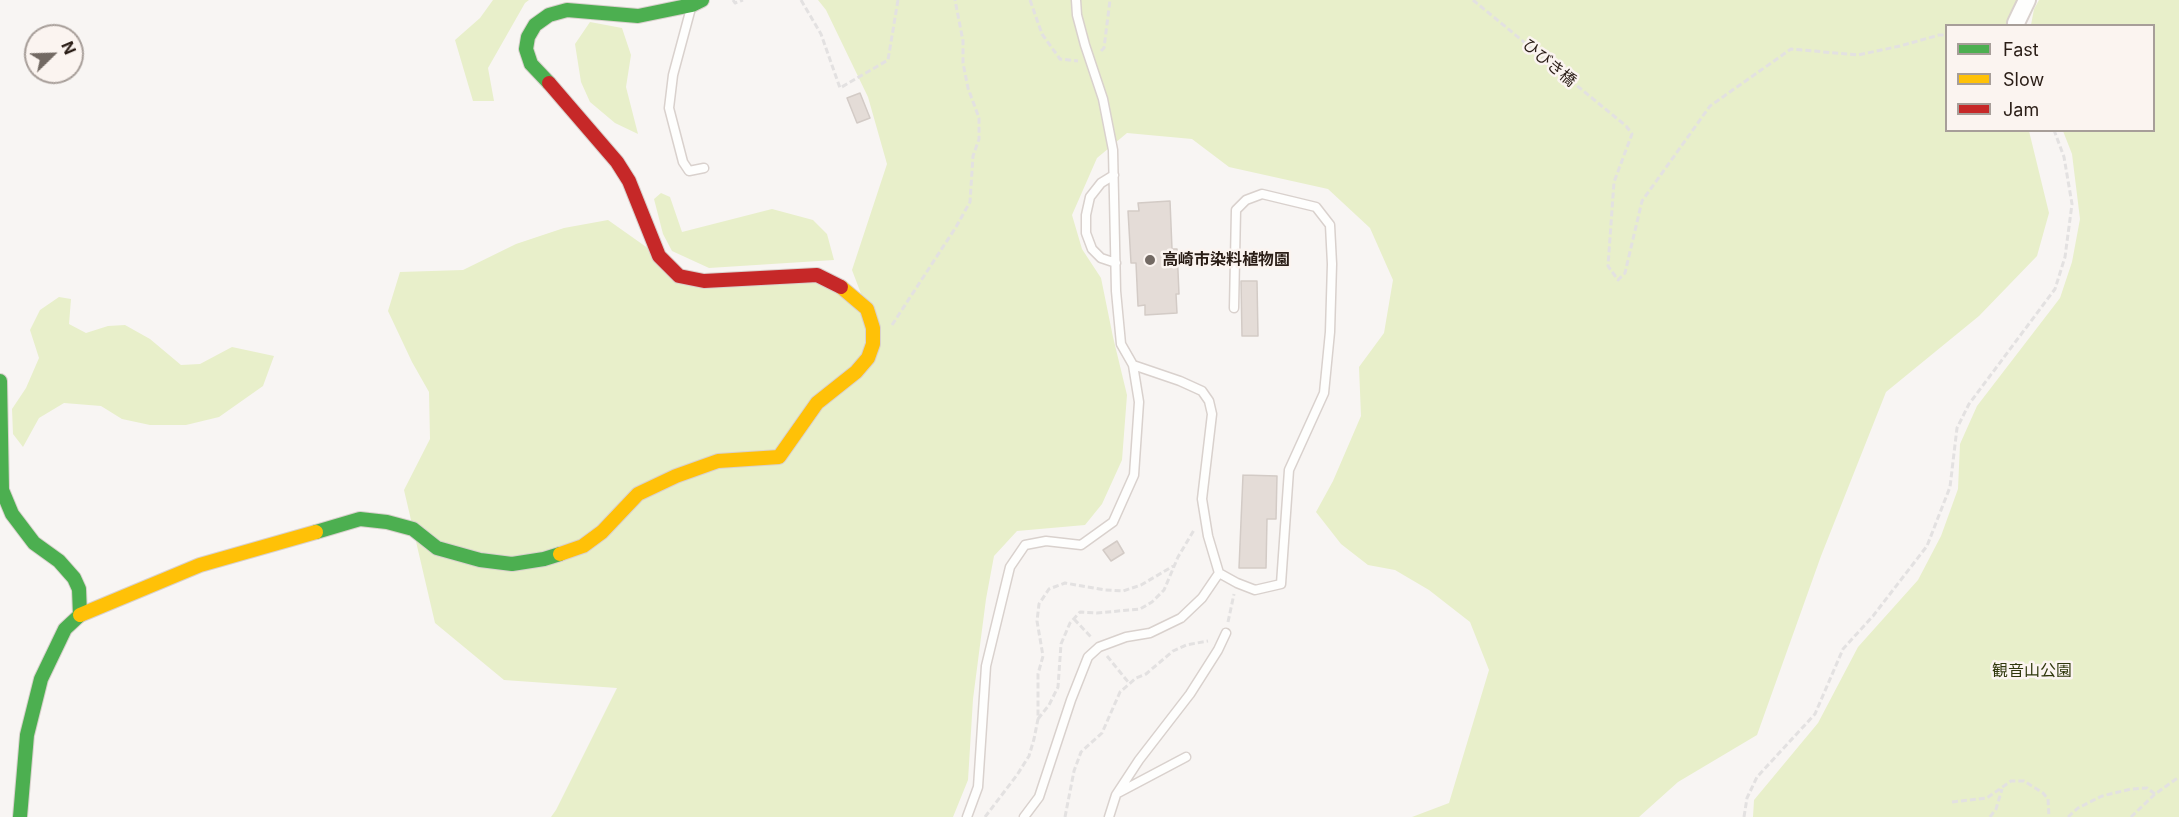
<!DOCTYPE html>
<html>
<head>
<meta charset="utf-8">
<style>
  body { margin:0 }
  #map { position:relative; width:2179px; height:817px; overflow:hidden; background:#f8f5f3; font-family:Inter,sans-serif }
  canvas { display:block }
  .legend { position:absolute; left:1945px; top:24px; width:210px; height:108px; box-sizing:border-box; background:#fbf4f0; border:2px solid #a79e99; margin:0; padding:8px 10px; list-style:none; font-size:18px; color:#2a1d16 }
  .legend li { display:flex; align-items:center; gap:12px; height:30px }
  .legend b { width:30px; border:2px solid #a79e99 }
  .north { position:absolute; left:24px; top:24px; width:60px; height:60px; box-sizing:border-box; background:#fbf4f0; border:2px solid #a79e99; border-radius:50%; rotate:67deg; font-size:16px; font-weight:700; line-height:24px; text-align:center; color:#2a1d16 }
  .north::after { content:''; display:block; margin:auto; width:21px; height:27px; background:#726963; clip-path:polygon(50% 0,100% 100%,50% 72%,0 100%) }
</style>
</head>
<body>
<div id="map">
<canvas width="2179" height="817"></canvas>
<ul class="legend">
<li><b style="height:8px;background:#4caf50"></b>Fast</li>
<li><b style="height:8px;background:#ffc107"></b>Slow</li>
<li><b style="height:8px;background:#c62828"></b>Jam</li>
</ul>
<div class="north">N</div>
</div>
<script>
const ctx = document.querySelector('canvas').getContext('2d');
ctx.lineJoin = 'round';
function fillPath(path, color) { ctx.fillStyle = color; ctx.fill(path, 'evenodd'); }
const shape = rows => new Path2D(rows.map(r => 'M' + r).join(''));
function strokePath(path, color, width, dash) { ctx.strokeStyle = color; ctx.lineWidth = width; ctx.lineCap = dash ? 'butt' : 'round'; ctx.setLineDash(dash || []); ctx.stroke(path); }
function write(font, color, halo, rows, align = 'center') {
  ctx.font = font + ' Inter,"Noto Sans JP",sans-serif'; ctx.lineWidth = 5; ctx.setLineDash([]); ctx.textBaseline = 'middle'; ctx.strokeStyle = halo; ctx.fillStyle = color; for (const [text, x, y, turn = 0] of rows) {
    ctx.save(); ctx.translate(x, y); ctx.rotate((+turn || 0) * Math.PI / 180); ctx.textAlign = isNaN(turn) ? turn : align; if (halo) ctx.strokeText(text, 0, 0); ctx.fillText(text, 0, 0); ctx.restore();
  }
}
fillPath(shape([
  [493,0,529,0,525,3,488,68,494,101,473,101,455,40,480,18],
  [818,0,2024,0,2022,25,1946,26,1946,130,2029,131,2049,213,2037,256,1979,316,1886,392,1821,556,1757,735,1678,782,1639,817,1412,817,1449,803,1489,670,1470,622,1429,590,1395,570,1368,565,1341,544,1316,512,1333,481,1361,416,1359,367,1384,333,1393,280,1370,228,1328,189,1229,167,1192,139,1127,133,1097,158,1072,215,1082,249,1101,278,1113,337,1127,395,1122,460,1102,504,1085,525,1017,531,994,556,986,599,973,699,968,780,953,817,551,817,556,810,617,688,504,680,435,623,404,490,430,439,429,392,412,362,388,311,400,272,463,270,516,244,564,228,608,220,659,256,679,276,817,275,866,307,852,270,887,164,868,97,826,10],
  [2039,0,2179,0,2179,817,1753,817,1754,800,1818,723,1858,647,1918,580,1941,536,1958,489,1960,444,1977,406,2060,298,2072,262,2080,219,2072,154,2063,131,2154,130,2154,26,2031,25,2034,9],
  [590,22,622,28,631,55,626,87,638,134,615,123,590,102,581,82,575,44],
  [661,193,670,197,682,232,772,209,813,220,827,234,834,260,709,268,672,251,663,234,654,199],
  [59,297,71,299,69,324,86,333,108,326,125,325,150,339,181,365,200,364,232,347,274,356,263,386,219,417,186,425,150,425,122,419,101,406,64,403,39,418,23,447,13,434,12,409,26,388,39,358,30,330,40,310]
]), '#e8efca');
const building = shape([
  [860,93,870,118,857,123,847,98,860,93],
  [1170,201,1172,249,1177,249,1179,294,1176,294,1177,313,1145,315,1145,305,1138,306,1136,263,1131,263,1128,211,1139,211,1138,203,1170,201],
  [1241,281,1257,281,1258,336,1242,336,1241,281],
  [1243,475,1277,476,1276,519,1267,519,1266,568,1239,568,1243,475],
  [1117,541,1124,553,1111,561,1103,550,1117,541]
]);
fillPath(building, '#e4dcd7');
strokePath(building, '#d3cbc6', 1.5);
const lane = shape([
  [691,8,673,75,669,108,683,162,689,171,704,168],
  [1114,175,1101,183,1090,197,1086,215,1086,233,1092,249,1101,258,1116,263],
  [1133,365,1180,381,1202,391,1209,401,1212,414,1202,499,1208,536,1219,573,1237,583,1255,590,1281,584,1289,470,1324,393,1330,332,1332,264,1330,225,1316,207,1262,194,1246,200,1236,210,1234,308],
  [1118,793,1186,757],
  [967,817,978,787,986,666,1010,567,1025,545,1046,541,1081,545,1113,522,1134,475,1139,402,1133,365,1121,344,1116,291,1113,150,1103,99,1085,45,1077,15,1076,0],
  [1024,817,1039,797,1071,700,1088,657,1099,647,1126,637,1150,633,1181,618,1202,598,1219,573],
  [1109,817,1116,795,1139,760,1190,694,1218,650,1226,633]
]);
const street = shape([
  [2016,23,2027,0]
]);
const fast = shape([
  [549,83,531,64,526,49,528,37,535,25,549,15,567,10,638,16,692,5,702,0],
  [0,381,2,490,12,514,34,543,59,561,74,578,79,589,80,615,65,629,41,679,27,735,20,817],
  [316,532,360,519,387,522,413,529,437,548,480,560,512,564,544,559,560,554]
]);
const slow = shape([
  [560,554,583,546,602,532,638,494,676,476,718,461,779,457,817,403,856,372,868,358,873,344,873,328,867,309,841,287],
  [80,615,200,565,316,532]
]);
const jam = shape([
  [549,83,617,162,629,181,659,256,679,276,704,281,817,275,841,287]
]);
strokePath(lane, '#d9d1cd', 11);
strokePath(street, '#d9d1cd', 20);
strokePath(fast, '#d9d1cd', 16);
strokePath(slow, '#d9d1cd', 16);
strokePath(jam, '#d9d1cd', 16);
strokePath(shape([
  [733,0,735,3,743,0],
  [801,0,821,34,840,88,888,60,898,0],
  [1030,0,1042,34,1060,59,1078,61],
  [1473,0,1626,126,1632,134,1614,182,1608,266,1618,280,1625,273,1642,201,1710,106,1791,49,1858,55,1900,46,1939,35,1946,35],
  [1101,51,1104,48,1110,0],
  [892,325,956,227,970,202,973,156,979,139,979,118,968,88,963,63,963,41,955,0],
  [1074,619,1091,637],
  [1228,622,1234,594],
  [1107,656,1129,683],
  [1038,719,1049,705,1058,687,1061,644,1070,623,1080,612,1097,613,1140,609,1152,602,1164,590,1178,557,1194,530],
  [1952,802,1987,798,2011,781,2024,781,2043,793,2048,799,2049,817],
  [985,817,1017,775,1029,756,1034,739,1038,719,1038,674,1043,656,1037,621,1039,604,1049,589,1065,583,1105,590,1123,591,1141,585,1175,565],
  [1065,817,1074,771,1081,752,1102,733,1120,692,1136,678,1146,674,1173,651,1186,645,1208,641],
  [1744,817,1747,798,1757,777,1815,714,1843,649,1873,616,1927,546,1950,487,1957,428,1969,404,2055,289,2065,257,2072,204,2064,157,2054,130],
  [1990,817,1996,809,2002,789],
  [2068,817,2078,808,2102,796,2131,789,2147,788,2155,794],
  [2131,817,2155,794,2179,777]
]), '#e3e1e1', 3, [6, 3]);
strokePath(lane, '#fefefd', 8);
strokePath(street, '#fefefd', 16);
strokePath(fast, '#4caf50', 14);
strokePath(slow, '#ffc107', 14);
strokePath(jam, '#c62828', 14);
for (const [x, y, r, color] of [
  [1150,260,6,"#726963"]
]) { const dot = new Path2D(); dot.arc(x, y, r, 0, 2 * Math.PI); ctx.fillStyle = color; ctx.fill(dot); strokePath(dot, '#fbf4f0', 2); }
write('16px', '#2a1d16', '#fbf4f0', [
  ["ひびき橋",1549,63,40]
]);
write('bold 16px', '#2a1d16', '#fbf4f0', [
  ["高崎市染料植物園",1162,260]
], 'left');
write('16px', '#2f370c', '#fbf4f0', [
  ["観音山公園",2032,671]
]);
</script>
</body>
</html>
